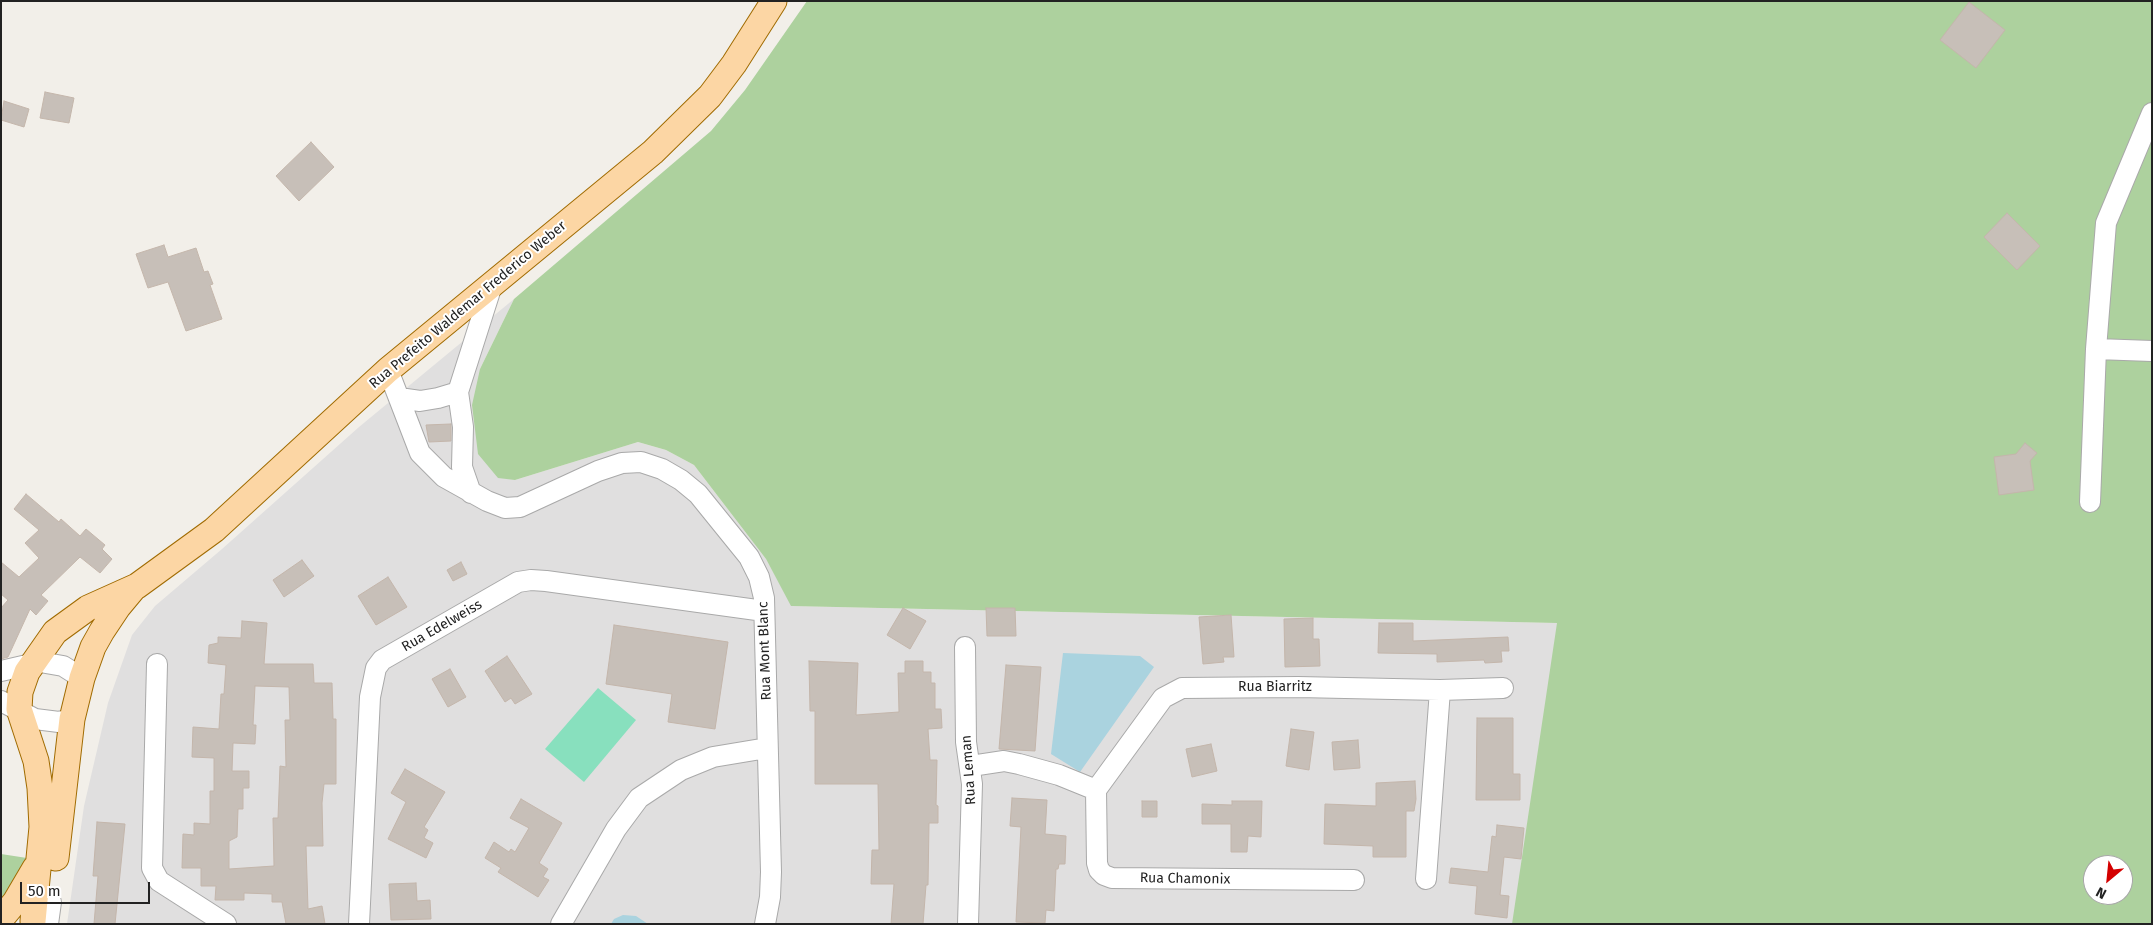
<!DOCTYPE html>
<html>
<head>
<meta charset="utf-8">
<style>
  body { margin:0 }
  #map { position:relative; width:2153px; height:925px; overflow:hidden; background:#f2efe9; font-family:"Fira Sans",sans-serif }
  canvas { display:block }
  .frame { position:absolute; inset:0; border:2px solid #222; pointer-events:none }
  .north { position:absolute; left:2083px; top:855px; width:50px; height:50px; box-sizing:border-box; background:#fff; border:1px solid #a7a7a7; border-radius:50%; rotate:208deg; font-size:14px; font-weight:700; line-height:20px; text-align:center; color:#222 }
  .north::after { content:''; display:block; margin:auto; width:18px; height:22px; background:#d40000; clip-path:polygon(50% 0,100% 100%,50% 72%,0 100%) }
  .scale { position:absolute; left:20px; top:882px; width:130px; height:22px; box-sizing:border-box; border:2px solid #222; border-top:0; padding-left:6px; font-size:15px; line-height:18px; white-space:nowrap; color:#222; -webkit-text-stroke:4px #fff; paint-order:stroke }
</style>
</head>
<body>
<div id="map">
<canvas width="2153" height="925"></canvas>
<div class="frame"></div>
<div class="north">N</div>
<div class="scale">50 m</div>
</div>
<script>
const ctx = document.querySelector('canvas').getContext('2d');
ctx.lineJoin = 'round';
function fillPath(path, color) { ctx.fillStyle = color; ctx.fill(path, 'evenodd'); }
const shape = rows => new Path2D(rows.map(r => 'M' + r).join(''));
function strokePath(path, color, width, dash) { ctx.strokeStyle = color; ctx.lineWidth = width; ctx.lineCap = dash ? 'butt' : 'round'; ctx.setLineDash(dash || []); ctx.stroke(path); }
function write(font, color, halo, rows, align = 'center') {
  ctx.font = font + ' "Fira Sans",sans-serif'; ctx.lineWidth = 4; ctx.setLineDash([]); ctx.textBaseline = 'middle'; ctx.strokeStyle = halo; ctx.fillStyle = color; for (const [text, x, y, turn = 0] of rows) {
    ctx.save(); ctx.translate(x, y); ctx.rotate((+turn || 0) * Math.PI / 180); ctx.textAlign = isNaN(turn) ? turn : align; if (halo) ctx.strokeText(text, 0, 0); ctx.fillText(text, 0, 0); ctx.restore();
  }
}
fillPath(shape([
  [514,299,480,369,515,480,638,442,666,450,694,465,766,559,792,606,1558,623,1513,924,67,924,84,806,108,703,132,635,155,606,222,549,359,427]
]), '#e0dfdf');
fillPath(shape([
  [807,1,2152,1,2152,924,1512,924,1557,623,791,606,766,559,694,465,666,450,638,442,515,480,498,478,478,454,472,405,480,369,514,299,711,131,745,90],
  [2093,865,2123,865,2123,895,2093,895],
  [1,854,27,858,13,890,1,906]
]), '#add19e');
fillPath(shape([
  [598,688,636,720,584,782,545,749]
]), '#88e0be');
fillPath(shape([
  [1063,653,1140,656,1154,667,1080,772,1051,754],
  [623,915,636,916,648,924,611,924,614,919]
]), '#aad3df');
const building = shape([
  [1969,2,2005,30,1976,68,1940,40,1969,2],
  [45,92,74,98,69,123,40,118,45,92],
  [4,101,29,109,24,127,1,120,4,101],
  [311,142,334,167,299,201,276,176,311,142],
  [2007,213,2040,246,2017,270,1984,237,2007,213],
  [164,245,168,257,196,248,204,272,208,271,213,284,210,285,222,319,186,331,168,282,148,288,136,254,164,245],
  [451,424,451,441,429,442,426,425,451,424],
  [2025,443,2037,453,2030,461,2034,490,1999,495,1994,457,2016,454,2025,443],
  [26,494,59,522,61,519,80,536,86,529,105,545,102,549,112,559,100,573,80,557,41,595,48,601,36,615,30,609,8,657,1,659,1,608,8,600,1,594,1,562,19,577,39,558,25,543,39,530,14,509,26,494],
  [302,560,314,576,284,597,273,580,302,560],
  [461,562,467,574,453,581,447,570,461,562],
  [388,577,407,607,376,625,358,596,388,577],
  [903,608,926,621,910,649,887,635,903,608],
  [986,608,1015,608,1016,636,987,636,986,608],
  [1231,615,1234,657,1223,657,1224,662,1203,664,1199,617,1231,615],
  [1313,618,1313,639,1319,639,1320,666,1285,667,1284,619,1313,618],
  [242,621,267,623,264,664,313,664,314,683,332,683,333,719,336,719,336,784,324,784,322,803,323,846,306,846,308,909,322,906,325,924,286,924,282,902,272,902,272,894,244,893,244,900,215,900,216,886,201,886,201,868,182,868,183,834,194,835,194,823,210,824,210,791,214,791,214,758,192,757,193,727,219,729,221,694,224,694,226,665,208,663,209,645,218,643,218,637,241,638,242,621],
  [255,686,289,687,290,720,285,720,286,767,280,766,278,818,273,818,274,866,229,869,229,841,237,837,238,809,243,809,243,788,249,788,249,771,232,771,233,743,255,744,256,725,253,725,255,686],
  [1379,623,1413,623,1413,641,1508,637,1509,651,1501,651,1502,662,1485,663,1484,660,1437,662,1437,654,1378,653,1379,623],
  [614,625,728,642,715,729,668,722,672,694,606,684,614,625],
  [507,656,532,694,515,704,511,698,505,702,485,671,507,656],
  [809,661,858,663,856,715,899,712,898,673,905,673,905,661,923,661,923,672,931,672,931,683,935,683,935,709,941,709,942,728,928,729,930,760,937,760,936,805,938,806,938,823,929,823,928,885,926,885,923,924,891,924,894,884,871,884,872,850,879,850,878,784,815,784,815,711,810,711,809,661],
  [1006,665,1041,667,1035,751,999,749,1006,665],
  [450,669,466,697,448,707,432,679,450,669],
  [1477,718,1513,718,1513,774,1520,774,1520,800,1476,800,1477,718],
  [1291,729,1314,732,1309,770,1286,766,1291,729],
  [1358,740,1360,768,1334,770,1332,742,1358,740],
  [1211,744,1217,771,1192,777,1186,749,1211,744],
  [405,769,445,792,424,827,428,830,424,838,433,843,426,858,388,839,406,802,391,793,405,769],
  [1415,781,1416,799,1414,811,1406,811,1406,857,1373,857,1373,846,1324,844,1325,804,1376,806,1376,783,1415,781],
  [1012,798,1047,800,1045,834,1066,836,1065,864,1059,864,1058,869,1056,869,1054,911,1046,910,1045,923,1016,922,1021,827,1010,826,1012,798],
  [521,799,562,823,539,863,548,869,543,877,549,880,538,897,498,872,501,868,485,858,494,842,509,852,511,849,515,852,529,828,510,818,521,799],
  [1142,801,1157,801,1157,817,1142,817,1142,801],
  [1232,801,1262,801,1261,837,1248,836,1247,852,1231,852,1231,824,1202,824,1202,804,1232,805,1232,801],
  [97,822,125,824,115,924,94,924,98,876,93,876,97,822],
  [1497,825,1524,828,1521,859,1504,857,1500,895,1509,896,1507,918,1475,914,1477,886,1449,883,1451,868,1488,872,1492,836,1496,837,1497,825],
  [416,883,417,901,430,900,431,919,391,920,389,884,416,883]
]);
fillPath(building, '#c7bfb8');
strokePath(building, '#c4b6ab', 1);
const minor = shape([
  [2096,349,2152,351],
  [388,370,420,453,444,477,487,501,505,508,520,507,598,471,622,463,641,462,662,469,681,480,698,494,749,557,759,577,764,598,771,872,770,897,765,924],
  [399,398,420,401,438,398,458,392],
  [471,493,462,467,463,427,458,392,493,282],
  [2090,502,2096,349,2106,223,2152,113],
  [965,647,966,742,972,784,968,924],
  [157,664,152,868,159,881,226,924],
  [1,671,40,662,63,666,82,678],
  [1,701,35,719,59,722,72,719],
  [971,766,1004,761,1019,764,1059,775,1096,790],
  [1096,790,1163,698,1182,688,1298,687,1440,690,1503,688],
  [1096,790,1097,863,1099,870,1104,875,1112,878,1354,880],
  [1426,879,1440,690],
  [48,924,51,902],
  [359,924,370,697,376,668,382,660,518,582,531,580,546,581,764,611],
  [561,924,616,829,639,798,681,770,713,757,767,748]
]);
const major = shape([
  [56,858,72,719,82,678,93,647,102,631,118,607,133,589],
  [1,919,15,902,35,868],
  [33,921,42,827,40,788,36,761,19,709,20,692,27,672,55,632,88,608,137,586,214,530,388,370,653,152,710,96,734,64,774,1]
]);
strokePath(minor, '#a9a9a9', 22);
strokePath(major, '#a06b00', 27);
strokePath(minor, '#fff', 20);
strokePath(major, '#fcd6a4', 25);
write('14px', '#222', '#fff', [
  ["Rua Prefeito Waldemar Frederico Weber",468,305,-40],
  ["Rua Edelweiss",442,626,-30],
  ["Rua Mont Blanc",765,651,-92],
  ["Rua Biarritz",1275,687],
  ["Rua Leman",969,770,-94],
  ["Rua Chamonix",1185,879,1]
]);
</script>
</body>
</html>
